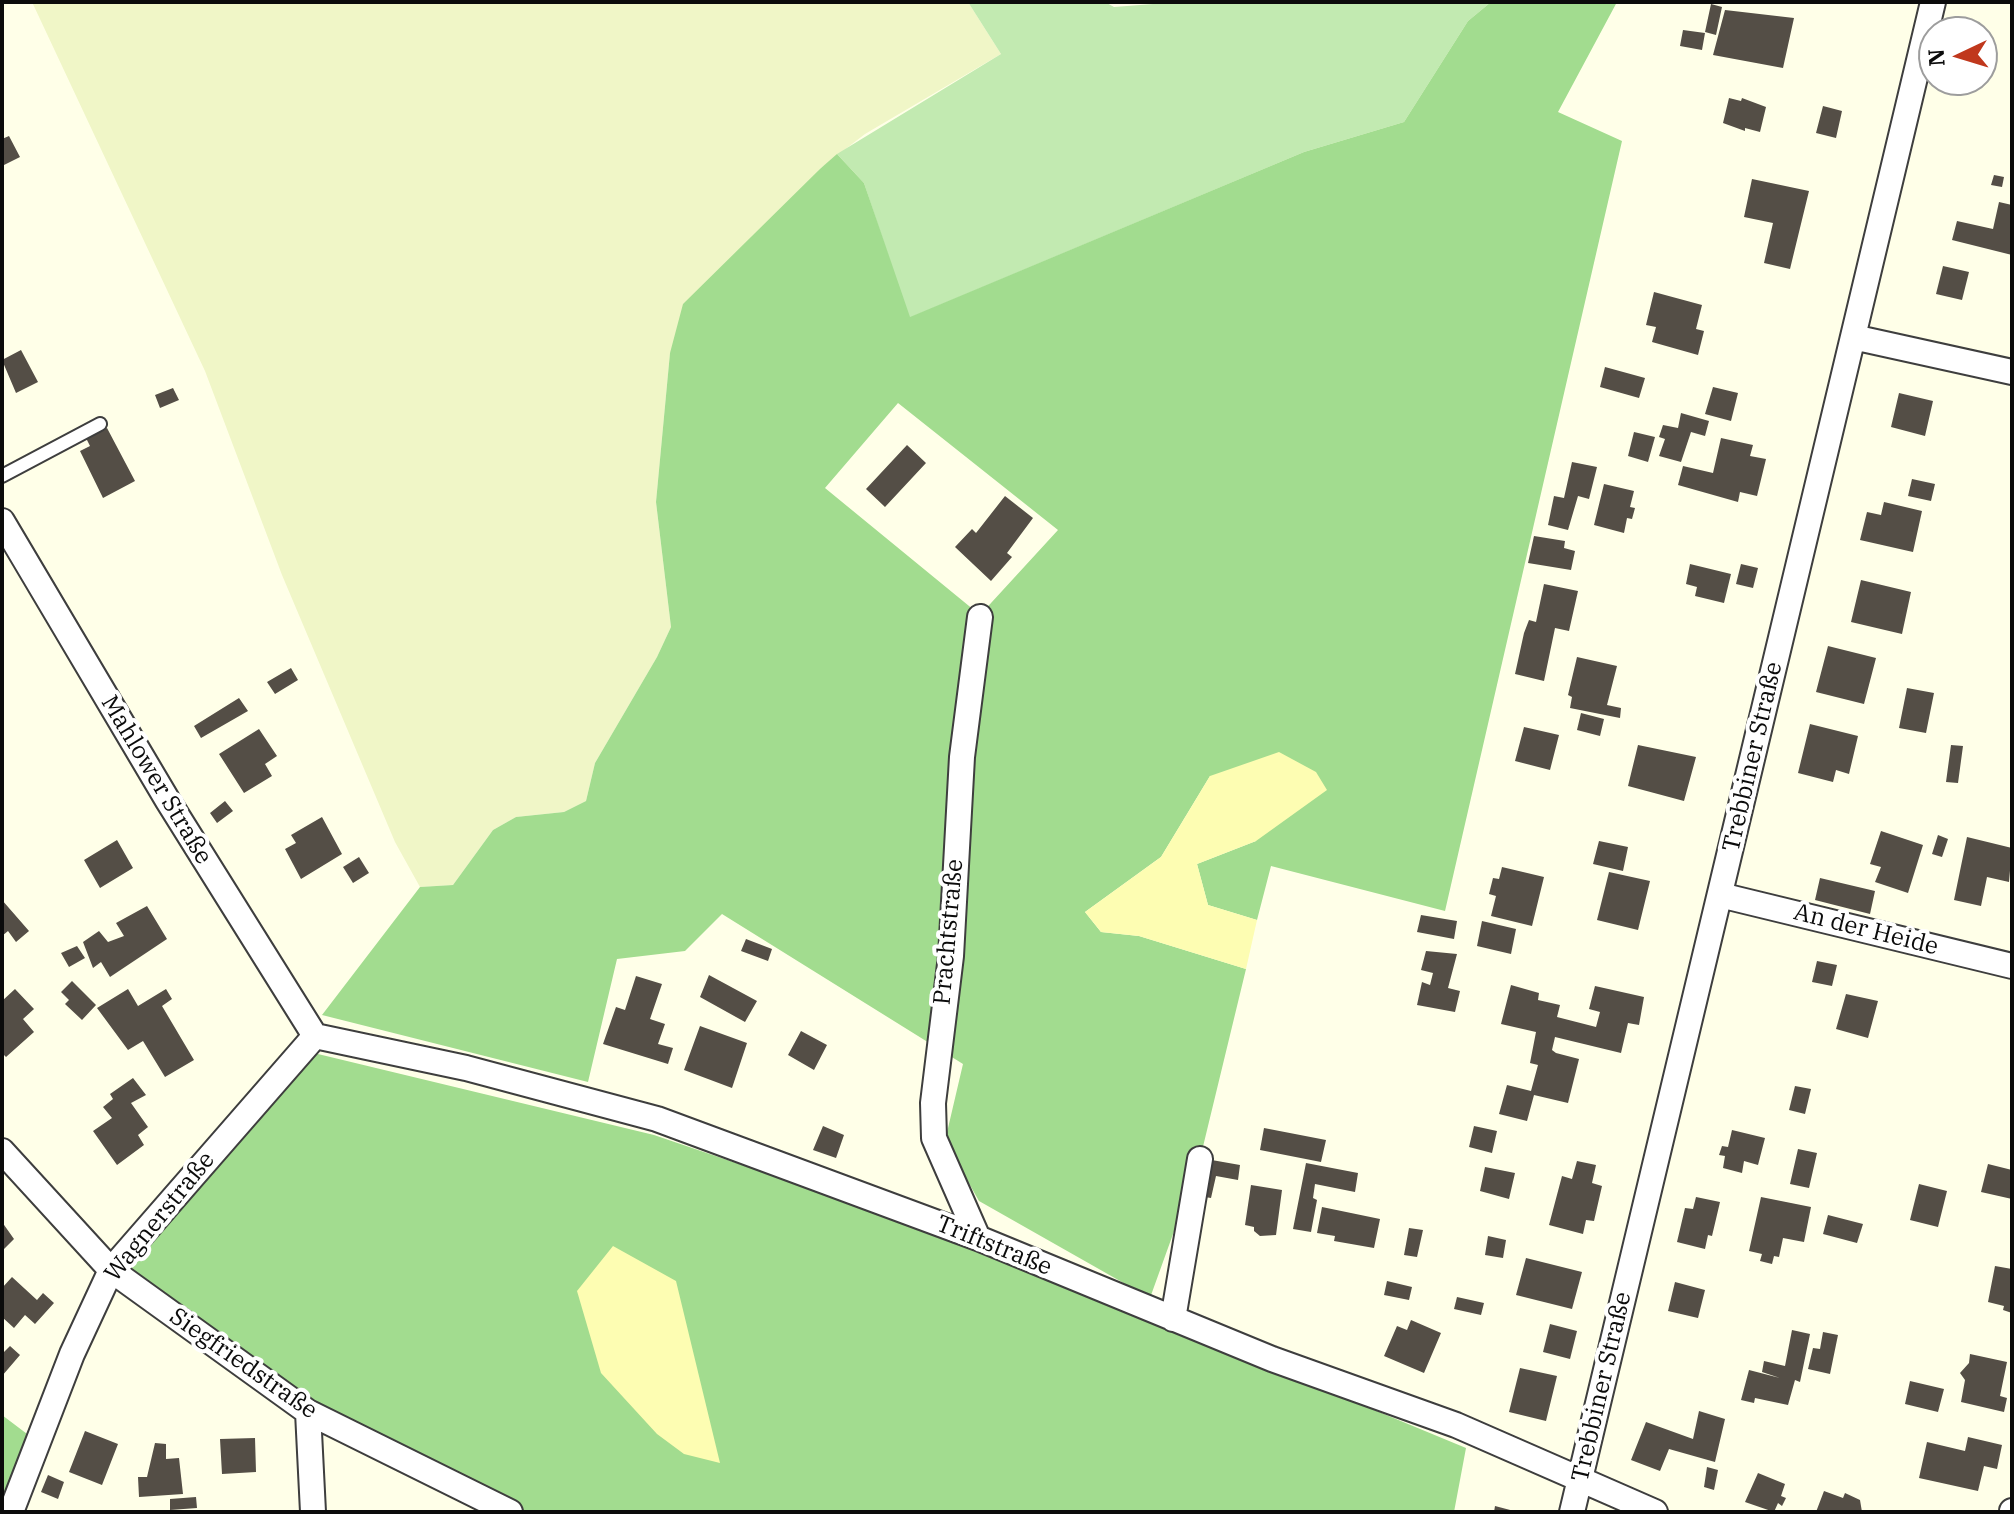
<!DOCTYPE html>
<html>
<head>
<meta charset="utf-8">
<style>
  body { margin:0 }
  #map { position:relative; width:2014px; height:1514px; overflow:hidden; background:#ffffe8; font-family:"IBM Plex Serif",serif }
  canvas { display:block }
  .frame { position:absolute; inset:0; border:4px solid #0b0b0b; pointer-events:none }
  .north { position:absolute; left:1918px; top:16px; width:80px; height:80px; box-sizing:border-box; background:#fff; border:2px solid #9d9d9d; border-radius:50%; rotate:266deg; font-size:22px; font-weight:700; line-height:32px; text-align:center; color:#0b0b0b }
  .north::after { content:''; display:block; margin:auto; width:28px; height:36px; background:#c0381d; clip-path:polygon(50% 0,100% 100%,50% 72%,0 100%) }
</style>
</head>
<body>
<div id="map">
<canvas width="2014" height="1514"></canvas>
<div class="frame"></div>
<div class="north">N</div>
</div>
<script>
const ctx = document.querySelector('canvas').getContext('2d');
ctx.lineJoin = 'round';
function fillPath(path, color) { ctx.fillStyle = color; ctx.fill(path, 'evenodd'); }
const shape = rows => new Path2D(rows.map(r => 'M' + r).join(''));
function strokePath(path, color, width, dash) { ctx.strokeStyle = color; ctx.lineWidth = width; ctx.lineCap = dash ? 'butt' : 'round'; ctx.setLineDash(dash || []); ctx.stroke(path); }
function write(font, color, halo, rows, align = 'center') {
  ctx.font = font + ' "IBM Plex Serif",serif'; ctx.lineWidth = 8; ctx.setLineDash([]); ctx.textBaseline = 'middle'; ctx.strokeStyle = halo; ctx.fillStyle = color; for (const [text, x, y, turn = 0] of rows) {
    ctx.save(); ctx.translate(x, y); ctx.rotate((+turn || 0) * Math.PI / 180); ctx.textAlign = isNaN(turn) ? turn : align; if (halo) ctx.strokeText(text, 0, 0); ctx.fillText(text, 0, 0); ctx.restore();
  }
}
fillPath(shape([
  [32,2,968,2,1001,54,865,134,821,168,670,353,656,502,671,627,657,657,595,763,586,801,564,812,516,817,493,830,453,885,420,887,395,842,282,575,205,371]
]), '#f0f6c7');
fillPath(shape([
  [968,2,1105,2,1114,7,1179,2,1491,2,1468,21,1404,122,1304,152,909,318,864,183,837,154,1001,54]
]), '#c2eab1');
fillPath(shape([
  [1491,2,1617,2,1558,112,1622,141,1445,911,1271,866,1257,920,1208,905,1197,864,1256,841,1210,776,1161,857,1085,912,1101,932,1139,936,1246,969,1200,1159,1150,1298,979,1201,945,1141,963,1064,722,914,685,951,617,959,588,1082,322,1015,420,887,453,885,493,830,516,817,564,812,586,801,595,763,657,657,671,627,656,502,670,353,683,304,821,168,837,154,864,183,910,317,1304,152,1404,122,1468,21],
  [898,403,1058,530,980,615,825,488],
  [293,1048,654,1135,971,1243,1466,1448,1454,1512,510,1512,308,1412,111,1270],
  [2,1415,35,1440,2,1497]
]), '#a2dc8f');
fillPath(shape([
  [1279,752,1316,772,1327,790,1256,841,1197,864,1208,905,1257,920,1246,969,1139,936,1101,932,1085,912,1161,857,1210,776],
  [613,1246,676,1281,720,1463,684,1454,657,1434,601,1373,577,1291]
]), '#fdfdb2');
fillPath(shape([
  [1711,4,1722,7,1716,35,1705,32],
  [1725,10,1794,18,1783,68,1713,55],
  [1683,30,1705,33,1702,50,1680,46],
  [1729,98,1741,101,1742,98,1766,107,1760,132,1745,128,1745,131,1723,123],
  [1823,106,1842,111,1836,138,1816,133],
  [9,136,20,157,2,166,2,139],
  [1994,175,2004,177,2002,187,1991,185],
  [1752,179,1809,191,1790,269,1764,263,1773,223,1744,217],
  [1999,202,2012,205,2012,255,1952,240,1957,221,1993,229],
  [1943,266,1969,272,1962,300,1936,294],
  [1654,292,1702,305,1696,329,1704,331,1698,355,1652,342,1656,327,1646,325],
  [21,350,38,382,16,393,2,360],
  [1605,367,1645,378,1639,398,1600,387],
  [1713,387,1738,393,1731,421,1705,414],
  [173,388,179,400,160,408,155,395],
  [1899,393,1933,401,1925,436,1891,427],
  [1681,413,1709,421,1705,436,1691,432,1681,462,1659,456,1665,439,1659,437,1663,425,1678,428],
  [107,428,135,481,103,498,80,451,90,446,86,438],
  [1634,432,1655,437,1648,462,1628,456],
  [1721,438,1753,445,1750,456,1766,459,1757,496,1740,492,1738,502,1678,485,1683,466,1713,473],
  [907,445,926,463,885,507,866,489],
  [1572,462,1597,467,1589,499,1578,496,1568,530,1548,525,1554,496,1564,498],
  [1912,479,1935,484,1931,501,1908,496],
  [1604,484,1634,491,1630,507,1635,508,1632,519,1627,518,1624,533,1594,525],
  [1005,496,1033,518,1007,553,1012,557,991,581,955,547,972,529,976,533],
  [1884,502,1922,511,1913,552,1860,540,1867,512,1881,515],
  [1534,536,1565,541,1564,548,1575,551,1571,570,1528,563],
  [1690,564,1731,574,1724,603,1695,596,1697,587,1686,584],
  [1741,564,1758,568,1753,588,1736,584],
  [1861,580,1911,592,1902,634,1851,622],
  [1544,584,1578,591,1569,631,1555,628,1544,681,1515,674,1524,633,1529,620,1536,622],
  [1828,646,1876,658,1864,704,1816,692],
  [1577,657,1617,666,1607,705,1621,708,1620,718,1570,708,1572,697,1568,695],
  [291,668,298,680,275,694,267,682],
  [1907,688,1934,693,1926,733,1899,728],
  [239,698,248,711,201,738,194,726],
  [1581,713,1604,719,1600,736,1577,730],
  [1810,724,1858,736,1849,774,1836,770,1833,782,1798,773],
  [1524,727,1559,735,1550,770,1515,761],
  [259,729,277,756,265,764,272,776,244,793,219,754],
  [1638,745,1696,757,1684,801,1628,786],
  [1951,745,1963,746,1958,783,1946,782],
  [225,801,233,811,217,823,210,813],
  [322,817,342,854,301,879,285,849,296,843,291,835],
  [1881,831,1923,845,1908,893,1875,882,1881,867,1870,864],
  [1938,835,1948,839,1942,857,1932,854],
  [1967,837,2012,848,2009,882,1987,877,1981,906,1954,900],
  [117,840,133,868,100,888,84,860],
  [1599,841,1628,847,1623,871,1593,864],
  [359,857,369,873,353,883,343,867],
  [1502,867,1544,877,1532,926,1491,916,1496,896,1489,894,1493,878,1499,879],
  [1609,872,1650,881,1638,930,1597,920],
  [1820,878,1875,891,1870,914,1815,900],
  [2,900,29,931,16,942,8,931,2,936],
  [147,906,167,939,110,977,101,962,93,968,83,942,99,931,108,942,124,936,116,923],
  [1421,915,1457,921,1454,939,1417,932],
  [1482,921,1516,929,1511,954,1477,946],
  [746,939,772,949,768,961,741,951],
  [77,946,85,958,69,967,61,953],
  [1426,951,1457,954,1448,988,1460,991,1455,1012,1417,1005,1422,982,1430,985,1433,973,1421,970],
  [1817,961,1837,965,1832,986,1812,982],
  [709,975,757,1001,745,1022,700,997],
  [636,976,662,984,650,1019,665,1024,658,1044,673,1048,668,1064,603,1044,616,1007,625,1010],
  [72,981,96,1005,82,1020,65,1004,69,1000,61,992],
  [1511,985,1539,993,1538,1000,1560,1005,1557,1017,1596,1027,1600,1012,1589,1009,1595,986,1644,997,1639,1025,1628,1023,1621,1053,1555,1037,1552,1050,1556,1053,1579,1059,1568,1103,1534,1095,1527,1121,1499,1114,1507,1085,1531,1091,1538,1065,1530,1063,1536,1032,1501,1024],
  [15,989,34,1009,23,1019,34,1032,6,1057,2,1053,2,1001],
  [128,989,138,1006,166,989,172,999,162,1006,194,1060,165,1077,143,1041,128,1050,97,1008],
  [1846,994,1878,1001,1868,1038,1836,1029],
  [700,1026,747,1043,732,1088,684,1070],
  [801,1031,827,1045,814,1070,788,1055],
  [133,1078,146,1095,131,1103,148,1127,138,1135,144,1145,117,1165,93,1131,112,1118,103,1107,113,1099,110,1094],
  [1795,1086,1811,1089,1805,1114,1789,1110],
  [823,1126,844,1135,836,1158,813,1150],
  [1474,1126,1497,1131,1492,1153,1469,1147],
  [1264,1128,1326,1140,1321,1162,1260,1150],
  [1732,1130,1765,1138,1758,1165,1744,1161,1742,1173,1723,1168,1725,1156,1719,1155,1722,1146,1728,1147],
  [1798,1149,1817,1153,1809,1188,1790,1184],
  [1206,1159,1240,1165,1238,1180,1216,1176,1211,1198,1199,1196],
  [1577,1161,1596,1165,1592,1183,1602,1186,1594,1221,1586,1220,1583,1234,1549,1225,1562,1176,1572,1179],
  [1306,1163,1358,1173,1355,1192,1315,1184,1313,1198,1317,1200,1311,1232,1293,1229],
  [1988,1164,2012,1170,2012,1199,1981,1192],
  [1485,1167,1515,1173,1509,1199,1480,1191],
  [1919,1184,1947,1191,1938,1227,1910,1220],
  [1251,1185,1282,1190,1276,1235,1260,1236,1254,1231,1254,1227,1245,1225],
  [1696,1197,1720,1202,1712,1236,1708,1235,1705,1249,1677,1242,1685,1208,1693,1209],
  [1761,1197,1811,1207,1804,1242,1783,1238,1779,1257,1774,1256,1772,1264,1760,1261,1762,1254,1749,1251],
  [1322,1207,1380,1219,1374,1248,1334,1241,1335,1236,1317,1233],
  [1828,1215,1863,1224,1857,1243,1823,1234],
  [2,1222,14,1239,2,1251],
  [1409,1228,1423,1230,1417,1257,1404,1255],
  [1488,1236,1506,1240,1503,1258,1485,1255],
  [1526,1258,1582,1272,1572,1309,1516,1295],
  [1995,1266,2012,1269,2012,1313,2003,1310,2004,1306,1988,1302],
  [12,1277,37,1300,43,1293,54,1303,35,1324,25,1315,14,1328,2,1317,2,1288],
  [1387,1281,1412,1287,1409,1300,1384,1295],
  [1675,1282,1705,1290,1698,1318,1668,1311],
  [1457,1297,1484,1303,1481,1315,1454,1309],
  [1411,1320,1441,1333,1424,1373,1384,1356,1397,1326,1407,1330],
  [1550,1324,1577,1331,1570,1359,1543,1352],
  [1792,1330,1810,1334,1800,1382,1795,1380,1788,1405,1755,1398,1754,1403,1741,1400,1749,1370,1780,1378,1762,1372,1764,1361,1785,1366],
  [1823,1332,1838,1335,1830,1374,1808,1369,1813,1348,1820,1349],
  [10,1346,20,1355,2,1376,2,1354],
  [1970,1354,2007,1362,2000,1396,2007,1398,2004,1412,1961,1402,1965,1380,1960,1373,1969,1363],
  [1520,1368,1557,1376,1546,1421,1509,1412],
  [1910,1381,1944,1389,1938,1412,1905,1404],
  [1699,1411,1725,1419,1715,1462,1669,1449,1660,1471,1631,1460,1646,1422,1693,1439],
  [85,1431,118,1444,102,1485,69,1472],
  [1968,1437,2002,1445,1997,1469,1984,1466,1978,1491,1919,1478,1927,1442,1965,1451],
  [255,1438,256,1472,222,1474,220,1439],
  [155,1443,166,1444,166,1459,179,1458,183,1494,139,1497,138,1477,147,1477],
  [1707,1467,1718,1470,1714,1490,1704,1487],
  [1758,1473,1785,1484,1781,1496,1786,1498,1782,1506,1778,1503,1774,1512,1745,1502],
  [48,1475,64,1482,58,1499,41,1492],
  [1824,1491,1843,1498,1845,1493,1860,1500,1862,1512,1816,1512],
  [196,1497,197,1508,170,1510,170,1499],
  [1495,1506,1514,1511,1514,1512,1494,1512]
]), '#544e46');
const lane = shape([
  [2,476,100,424]
]);
const street = shape([
  [1853,337,2012,372],
  [2,521,168,801,315,1036],
  [1720,895,2012,966],
  [315,1036,466,1068,657,1119,978,1238,1272,1359,1456,1425,1655,1512],
  [2,1151,111,1270,308,1412,510,1512],
  [978,1238,934,1138,933,1103,951,956,962,757,980,617],
  [1173,1319,1200,1159],
  [308,1412,313,1512],
  [11,1512,72,1354,111,1270,315,1036],
  [1572,1512,1933,2],
  [2012,1512,2012,1511]
]);
strokePath(lane, '#3e3e3e', 16);
strokePath(street, '#3e3e3e', 28);
strokePath(lane, '#fff', 12);
strokePath(street, '#fff', 24);
write('24px', '#0b0b0b', '#fff', [
  ["Trebbiner Straße",1753,757,-77],
  ["Mahlower Straße",156,780,59],
  ["An der Heide",1866,930,14],
  ["Prachtstraße",949,932,-85],
  ["Wagnerstraße",160,1217,-51],
  ["Triftstraße",994,1246,22],
  ["Siegfriedstraße",243,1364,35],
  ["Trebbiner Straße",1602,1387,-77]
]);
</script>
</body>
</html>
